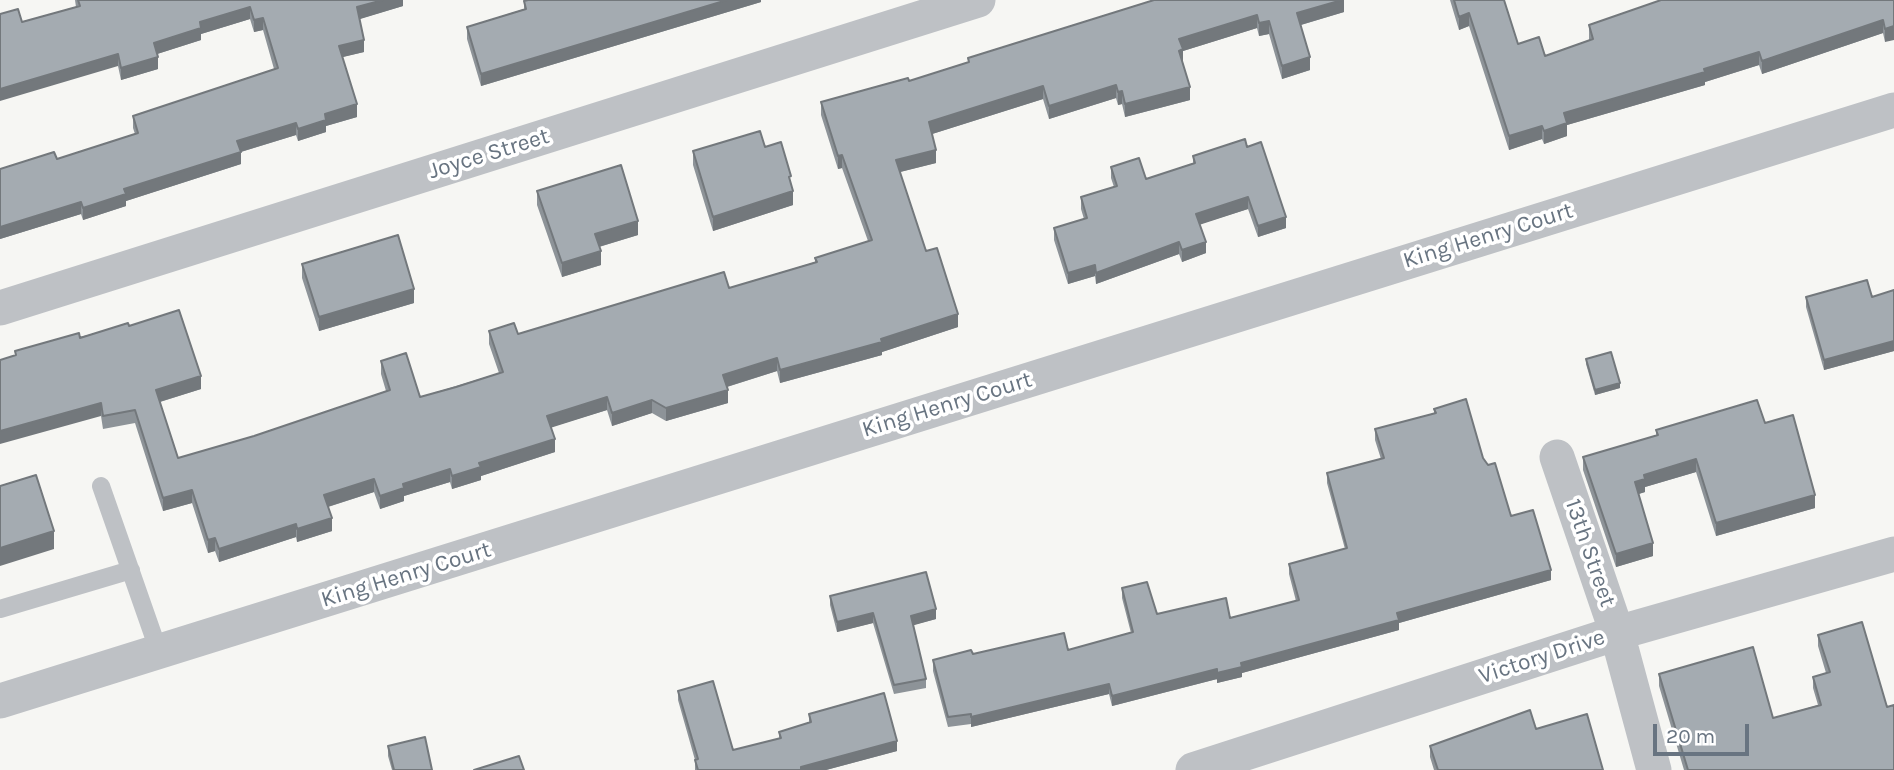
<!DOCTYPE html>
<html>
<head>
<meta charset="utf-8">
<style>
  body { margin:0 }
  #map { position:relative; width:1894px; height:770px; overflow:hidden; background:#f6f6f3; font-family:Karla,sans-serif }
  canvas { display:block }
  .scale { position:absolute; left:1653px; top:724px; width:96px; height:32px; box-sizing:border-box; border:4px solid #687481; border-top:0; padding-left:9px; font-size:21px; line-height:24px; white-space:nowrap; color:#687481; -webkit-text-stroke:5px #fff; paint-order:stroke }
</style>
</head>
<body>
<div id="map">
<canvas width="1894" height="770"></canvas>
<div class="scale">20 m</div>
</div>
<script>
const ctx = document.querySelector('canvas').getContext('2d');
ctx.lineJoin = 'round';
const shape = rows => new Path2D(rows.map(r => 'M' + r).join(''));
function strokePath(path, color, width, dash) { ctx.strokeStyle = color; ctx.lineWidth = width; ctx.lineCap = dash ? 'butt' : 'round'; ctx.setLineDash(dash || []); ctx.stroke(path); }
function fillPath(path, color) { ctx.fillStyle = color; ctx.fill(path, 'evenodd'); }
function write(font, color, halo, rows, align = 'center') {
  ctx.font = font + ' Karla,sans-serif'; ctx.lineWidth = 7; ctx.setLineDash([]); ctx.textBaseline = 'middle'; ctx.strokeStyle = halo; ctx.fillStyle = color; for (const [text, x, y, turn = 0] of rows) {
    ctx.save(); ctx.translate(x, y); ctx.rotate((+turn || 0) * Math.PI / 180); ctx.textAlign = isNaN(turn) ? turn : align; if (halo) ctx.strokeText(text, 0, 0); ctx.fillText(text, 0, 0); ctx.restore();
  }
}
strokePath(shape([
  [101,486,159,652],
  [0,609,131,570]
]), '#bec1c5', 18);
strokePath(shape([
  [0,308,978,0],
  [1557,457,1617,633,1654,770],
  [0,701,1894,110],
  [1193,770,1617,633,1894,554]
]), '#bec1c5', 35);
fillPath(shape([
  [75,0,403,0,403,6,359,19,364,52,342,57,357,117,326,126,326,132,298,141,296,135,241,152,241,164,126,201,126,206,83,220,81,214,0,239,0,169,57,159,135,134,133,128,133,116,274,69,263,30,254,32,250,19,201,34,201,40,157,54,158,69,121,80,118,66,22,22,76,7],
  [761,0,761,2,481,86,467,39,467,27,524,9,524,1],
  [1344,0,1344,12,1301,25,1310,70,1282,79,1269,34,1259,36,1257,28,1183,51,1182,63,1190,100,1125,117,1122,104,1118,105,1116,98,1049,119,1043,99,932,134,936,163,900,172,926,251,958,327,882,352,882,355,780,383,777,371,727,387,728,403,666,421,652,413,612,426,607,410,551,427,555,452,481,476,481,480,452,489,450,482,404,496,404,501,380,509,374,492,328,507,332,531,297,542,296,537,219,562,215,551,208,553,192,503,163,511,135,423,103,429,101,416,15,355,15,351,129,326,201,389,160,402,178,458,254,436,386,391,381,374,381,361,420,397,499,373,489,344,489,331,518,334,729,288,815,262,815,258,868,241,842,168,838,169,821,115,821,102,909,81,968,62,968,58],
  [1450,0,1504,0,1518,44,1545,56,1589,40,1589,25,1894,0,1885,42,1883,33,1762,74,1759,65,1705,82,1705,85,1567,125,1567,136,1544,144,1542,139,1509,150,1469,26,1459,30],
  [765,147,791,186,793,205,713,231,693,165,693,151],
  [1247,147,1286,228,1258,237,1248,209,1200,224,1206,253,1182,262,1179,254,1096,284,1095,276,1068,284,1054,240,1054,228,1084,219,1081,209,1081,197,1114,187,1111,178,1111,167,1146,179,1193,164,1193,156],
  [537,191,638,235,599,247,601,265,562,277,537,205],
  [302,264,414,303,319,331,302,278],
  [1894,290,1894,351,1824,370,1806,307,1806,297,1872,297],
  [1586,359,1620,388,1595,395,1586,364],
  [1434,409,1483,458,1511,516,1551,580,1399,623,1399,630,1242,673,1242,677,1217,683,1217,679,1112,706,1109,694,971,727,971,724,948,727,933,671,933,660,973,654,1068,650,1131,633,1122,598,1122,588,1157,614,1230,618,1296,601,1289,574,1289,564,1345,549,1327,483,1327,473,1381,459,1375,440,1375,429,1434,414],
  [1765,423,1815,508,1716,536,1696,472,1645,487,1645,492,1639,494,1653,556,1616,567,1583,470,1583,457,1656,436,1656,430],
  [830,596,936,619,913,625,926,679,926,688,894,694,873,623,837,632,830,605],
  [1818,635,1887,707,1894,770,1684,770,1659,686,1659,674,1773,718,1818,705,1813,688,1813,677,1826,673,1818,646],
  [678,691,733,750,779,739,779,732,809,723,809,714,897,751,826,770,695,770,695,760,678,700],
  [1536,729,1603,770,1434,770,1430,757,1430,746],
  [388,746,432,770,392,770,388,756]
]), '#8d9398');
fillPath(shape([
  [383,0,403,0,403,6,357,20,357,7],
  [727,0,761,0,761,2,481,86,481,74],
  [1342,0,1344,0,1344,12,1297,26,1297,13],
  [250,7,250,19,201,34,201,40,154,55,154,43,200,22],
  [1469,13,1469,26,1459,30,1459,17],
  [1257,15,1257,28,1183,51,1183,63,1179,64,1179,39],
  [263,18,263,30,254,32,254,20],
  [1883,20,1883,33,1762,74,1762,61],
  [1269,21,1269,34,1259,36,1259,23],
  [1894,26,1894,40,1885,42,1885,29],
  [364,40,364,52,339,58,339,46],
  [1759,52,1759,65,1705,82,1705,85,1567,125,1567,136,1544,144,1544,131,1564,113],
  [118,54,118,66,0,101,0,89],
  [158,57,158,69,121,80,121,68],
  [1310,57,1310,70,1282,79,1282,66],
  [1116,85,1116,98,1049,119,1049,106],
  [1043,86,1043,99,929,135,929,122],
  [1190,87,1190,100,1125,117,1125,104],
  [1122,91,1122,104,1118,105,1118,92],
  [357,104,357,117,326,126,326,132,298,141,298,129,325,114],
  [296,123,296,135,237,153,237,141],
  [1542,126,1542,139,1509,150,1509,136],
  [936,150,936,163,896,173,896,160],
  [241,152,241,164,126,201,126,206,83,220,83,208,124,189],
  [842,155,842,168,838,169,838,156],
  [793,191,793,205,713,231,713,217],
  [1248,197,1248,209,1196,226,1196,214],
  [81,202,81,214,0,239,0,227],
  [1286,217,1286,228,1258,237,1258,226],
  [638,221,638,235,595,248,595,234],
  [1179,242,1179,254,1096,284,1096,273],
  [1206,242,1206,253,1182,262,1182,250],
  [601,251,601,265,562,277,562,263],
  [1095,265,1095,276,1068,284,1068,273],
  [414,289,414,303,319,331,319,317],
  [958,314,958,327,882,352,882,355,780,383,780,370],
  [1894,341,1894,351,1824,370,1824,360],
  [777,358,777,371,723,388,723,375],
  [201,376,201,389,156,403,156,390],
  [1620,383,1620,388,1595,395,1595,390],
  [728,390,728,403,666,421,666,408],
  [607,397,607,410,547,429,547,416],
  [652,400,652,413,612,426,612,413],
  [101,403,101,416,0,444,0,431],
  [555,439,555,452,481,476,481,480,452,489,452,476,479,463],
  [1696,459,1696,472,1645,487,1645,492,1635,495,1635,482,1644,475],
  [450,469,450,482,404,496,404,501,380,509,380,496,403,484],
  [374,479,374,492,324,508,324,495],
  [192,490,192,503,163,511,163,498],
  [1815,495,1815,508,1716,536,1716,523],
  [332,518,332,531,297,542,297,529],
  [296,524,296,537,219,562,219,549],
  [54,531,54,549,0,566,0,548],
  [215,538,215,551,208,553,208,540],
  [1653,543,1653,556,1616,567,1616,554],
  [1551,570,1551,580,1399,623,1399,630,1242,673,1242,677,1217,683,1217,673,1241,663,1397,613],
  [936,609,936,619,911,626,911,616],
  [873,613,873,623,837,632,837,622],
  [1217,669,1217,679,1112,706,1112,696],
  [1109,684,1109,694,971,727,971,717],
  [897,741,897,751,826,770,801,770,801,767]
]), '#73787c');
const building = shape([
  [78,0,383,0,357,7,364,40,339,46,357,104,325,114,326,120,298,129,296,123,237,141,241,152,124,189,126,194,83,208,81,202,0,227,0,169,54,152,57,159,138,133,133,116,278,68,263,18,254,20,250,7,200,22,201,28,154,43,158,57,121,68,118,54,0,89,0,14,18,9,22,22,80,6,78,0],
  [528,0,727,0,481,74,467,27,526,9,524,1,528,0],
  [1154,0,1342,0,1297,13,1310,57,1282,66,1269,21,1259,23,1257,15,1179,39,1183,49,1179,51,1190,87,1125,104,1122,91,1118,92,1116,85,1049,106,1043,86,929,122,936,150,896,160,926,251,937,248,958,314,881,339,882,342,780,370,777,358,723,375,728,390,666,408,652,400,612,413,607,397,547,416,555,439,479,463,481,467,452,476,450,469,403,484,404,488,380,496,374,479,324,495,332,518,297,529,296,524,219,549,215,538,208,540,192,490,163,498,135,410,103,416,101,403,0,431,0,360,16,355,15,351,79,333,80,338,128,323,129,326,179,310,201,376,156,390,178,458,254,436,390,390,381,361,406,353,420,397,456,387,503,372,489,331,514,323,518,334,724,272,729,288,817,262,815,258,872,240,842,155,838,156,821,102,908,78,909,81,969,62,968,58,1154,0],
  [1454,0,1504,0,1518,44,1539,37,1545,56,1593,39,1589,25,1661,0,1894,0,1894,26,1885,29,1883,20,1762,61,1759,52,1704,69,1705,72,1564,113,1567,123,1544,131,1542,126,1509,136,1469,13,1459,17,1454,0],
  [760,131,765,147,781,142,791,176,789,177,793,191,713,217,693,151,760,131],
  [1245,139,1247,147,1261,142,1286,217,1258,226,1248,197,1196,214,1206,242,1182,250,1179,242,1096,273,1095,265,1068,273,1054,228,1087,218,1081,197,1117,186,1111,167,1139,158,1146,179,1195,163,1193,156,1245,139],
  [621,165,638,221,595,234,601,251,562,263,537,191,621,165],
  [398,235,414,289,319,317,302,264,398,235],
  [1867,280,1872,297,1894,290,1894,341,1824,360,1806,297,1867,280],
  [1611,352,1620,383,1595,390,1586,359,1611,352],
  [1466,399,1483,458,1488,465,1495,463,1511,516,1533,510,1551,570,1397,613,1399,620,1241,663,1242,667,1217,673,1217,669,1112,696,1109,684,971,717,971,714,948,717,933,660,971,650,973,654,1064,633,1068,650,1133,632,1122,588,1147,582,1157,614,1226,598,1230,618,1299,600,1289,564,1347,548,1327,473,1384,458,1375,429,1436,413,1434,409,1466,399],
  [1757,400,1765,423,1793,415,1815,495,1716,523,1696,459,1644,475,1645,479,1635,482,1653,543,1616,554,1583,457,1658,435,1656,430,1757,400],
  [36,475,54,531,0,548,0,486,36,475],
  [926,572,936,609,911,616,926,679,894,685,873,613,837,622,830,596,926,572],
  [1862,622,1887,707,1894,705,1894,770,1688,770,1659,674,1753,647,1773,718,1821,705,1813,677,1830,672,1818,635,1862,622],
  [713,681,733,750,781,738,779,732,811,722,809,714,884,693,897,741,801,767,801,770,698,770,695,760,698,759,678,691,713,681],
  [1530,710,1536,729,1587,714,1603,770,1438,770,1430,746,1530,710],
  [425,737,432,770,394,770,388,746,425,737],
  [519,756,524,770,474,770,519,756]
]);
fillPath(building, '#a4abb1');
strokePath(building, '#73787c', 2);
write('23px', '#687481', '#fff', [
  ["Joyce Street",489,154,-17],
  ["King Henry Court",1488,236,-17],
  ["King Henry Court",947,405,-17],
  ["13th Street",1590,553,71],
  ["King Henry Court",406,575,-17],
  ["Victory Drive",1542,657,-18]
]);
</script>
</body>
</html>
